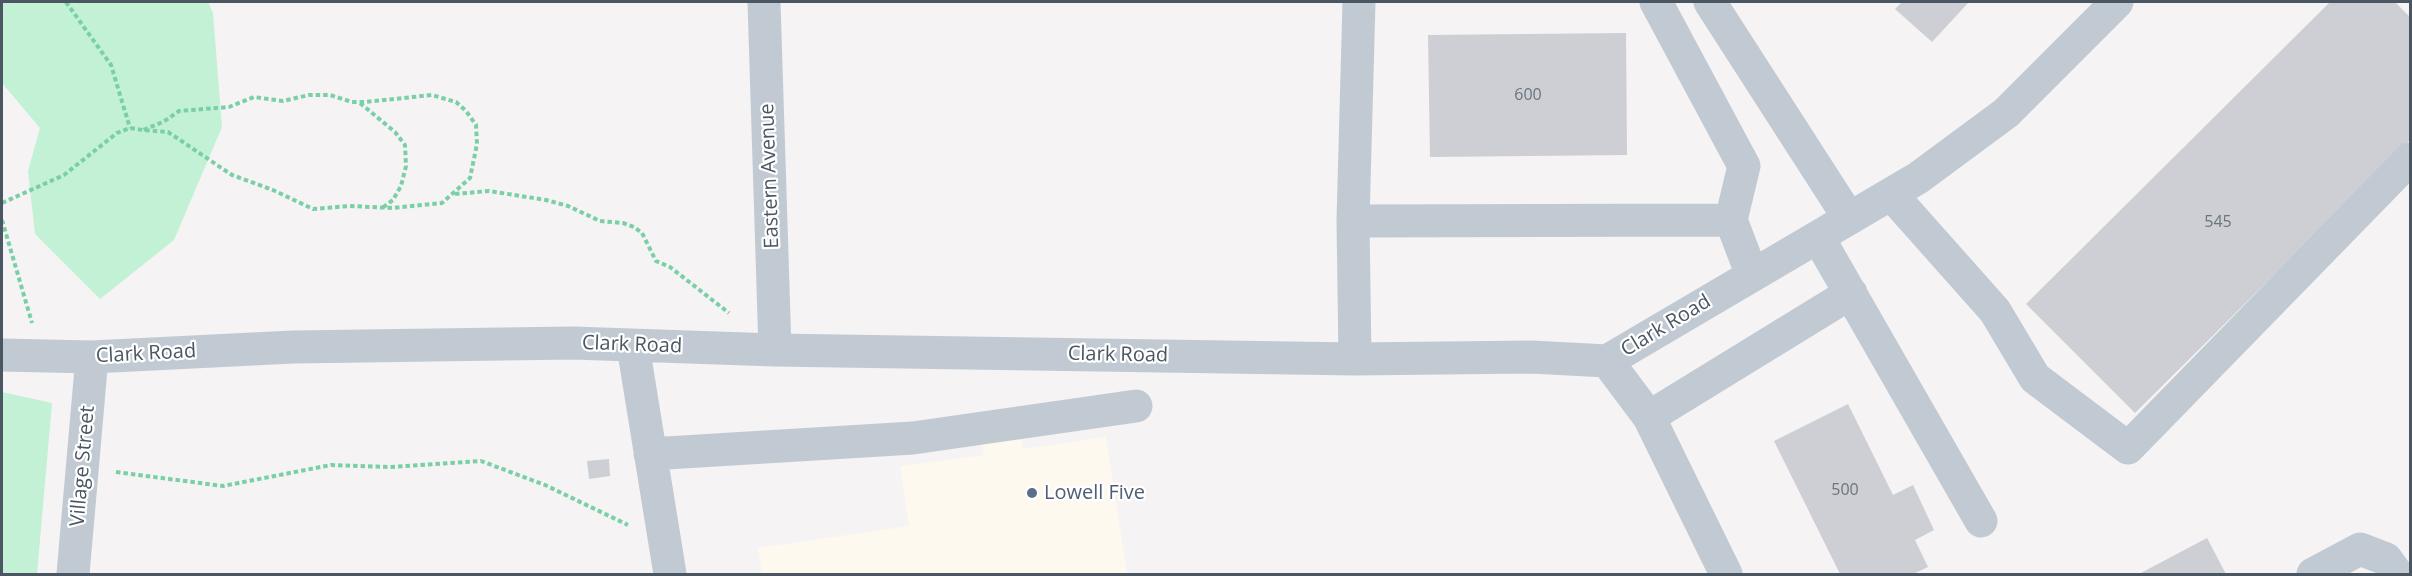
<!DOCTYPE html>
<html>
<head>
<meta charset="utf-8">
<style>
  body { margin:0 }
  #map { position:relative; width:2412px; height:576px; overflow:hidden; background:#f5f3f3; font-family:"Open Sans",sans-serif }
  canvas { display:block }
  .frame { position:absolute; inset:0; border:3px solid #4a5661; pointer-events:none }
</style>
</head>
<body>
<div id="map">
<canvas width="2412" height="576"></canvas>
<div class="frame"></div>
</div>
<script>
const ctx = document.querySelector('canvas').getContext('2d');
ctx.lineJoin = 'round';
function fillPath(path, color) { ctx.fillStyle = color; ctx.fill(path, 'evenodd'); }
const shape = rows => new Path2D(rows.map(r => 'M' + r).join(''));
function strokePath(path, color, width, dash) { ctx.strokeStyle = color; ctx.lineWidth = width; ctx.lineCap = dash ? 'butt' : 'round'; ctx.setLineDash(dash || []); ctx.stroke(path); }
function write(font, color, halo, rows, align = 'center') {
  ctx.font = font + ' "Open Sans",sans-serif'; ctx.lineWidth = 4.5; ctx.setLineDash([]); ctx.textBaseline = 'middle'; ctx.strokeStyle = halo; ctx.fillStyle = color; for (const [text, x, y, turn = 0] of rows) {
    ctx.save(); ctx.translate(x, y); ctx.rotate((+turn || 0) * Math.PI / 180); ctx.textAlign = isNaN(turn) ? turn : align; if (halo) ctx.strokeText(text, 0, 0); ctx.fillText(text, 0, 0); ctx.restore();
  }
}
fillPath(shape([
  [1019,429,1023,449,1106,437,1127,574,762,574,758,548,909,526,900,466,984,455,980,435]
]), '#fdf9ef');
fillPath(shape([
  [2,2,208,2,213,13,222,127,174,240,100,299,35,234,28,171,40,128,2,83],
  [2,392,52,403,37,574,2,574]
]), '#c3f1d5');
fillPath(shape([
  [1902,2,1969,2,1932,42,1895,9],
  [2330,2,2395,2,2410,17,2410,140,2135,413,2026,304],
  [1626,33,1627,155,1430,157,1428,35],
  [1848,404,1893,495,1913,485,1934,530,1915,540,1928,567,1913,574,1840,574,1774,441],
  [609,459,610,476,589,479,587,461],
  [2207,538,2226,574,2139,574]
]), '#cdcfd5');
strokePath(shape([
  [66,2,111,65,130,128],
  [360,103,395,132,405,145,406,166,401,186,393,200,382,208],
  [455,194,489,191,546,200,568,206,600,221,623,223,634,227,642,233,656,261,670,267,729,313],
  [2,203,64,175,117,133,130,128,143,130,168,132,232,175,273,190,313,209,350,206,393,208,442,203,470,178,477,144,476,125,466,111,456,102,432,95,365,102,352,102,330,95,309,95,283,101,254,97,229,107,179,111,163,122,143,130],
  [2,220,32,323],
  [116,472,223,486,331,465,391,467,481,461,545,485,628,525]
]), '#7ad0a6', 4, [4.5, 3]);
strokePath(shape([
  [764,2,775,350],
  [1656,2,1744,166,1731,220],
  [1710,2,1849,218],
  [1891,194,1995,311,2035,378,2128,448,2410,159],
  [1353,221,1359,2],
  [1818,237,1981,521],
  [633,346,670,574],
  [2,355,92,357,293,347,573,343,775,350,1355,359,1531,357,1607,361,1918,178,2006,113,2117,2],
  [1355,359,1353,221,1731,220,1752,275],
  [1607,361,1649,417,1726,574],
  [1649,417,1851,293],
  [650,454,913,438,1136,406],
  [73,574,92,357],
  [2313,574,2360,549,2386,559,2397,574]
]), '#c1cad2', 33);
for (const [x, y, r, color] of [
  [1032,493,6,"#5c6f8a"]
]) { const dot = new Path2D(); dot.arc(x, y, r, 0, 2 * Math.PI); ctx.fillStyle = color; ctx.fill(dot); strokePath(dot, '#fff', 2); }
write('16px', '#6b747e', null, [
  ["600",1528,95],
  ["545",2218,222],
  ["500",1845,490]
]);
write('20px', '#4a5661', '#fff', [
  ["Eastern Avenue",770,176,-92],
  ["Clark Road",1666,326,-31],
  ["Clark Road",632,345,2],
  ["Clark Road",146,354,-3],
  ["Clark Road",1118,355,1],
  ["Village Street",83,466,-85]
]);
write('20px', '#4e5e75', '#fff', [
  ["Lowell Five",1044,493]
], 'left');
</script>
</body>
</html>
